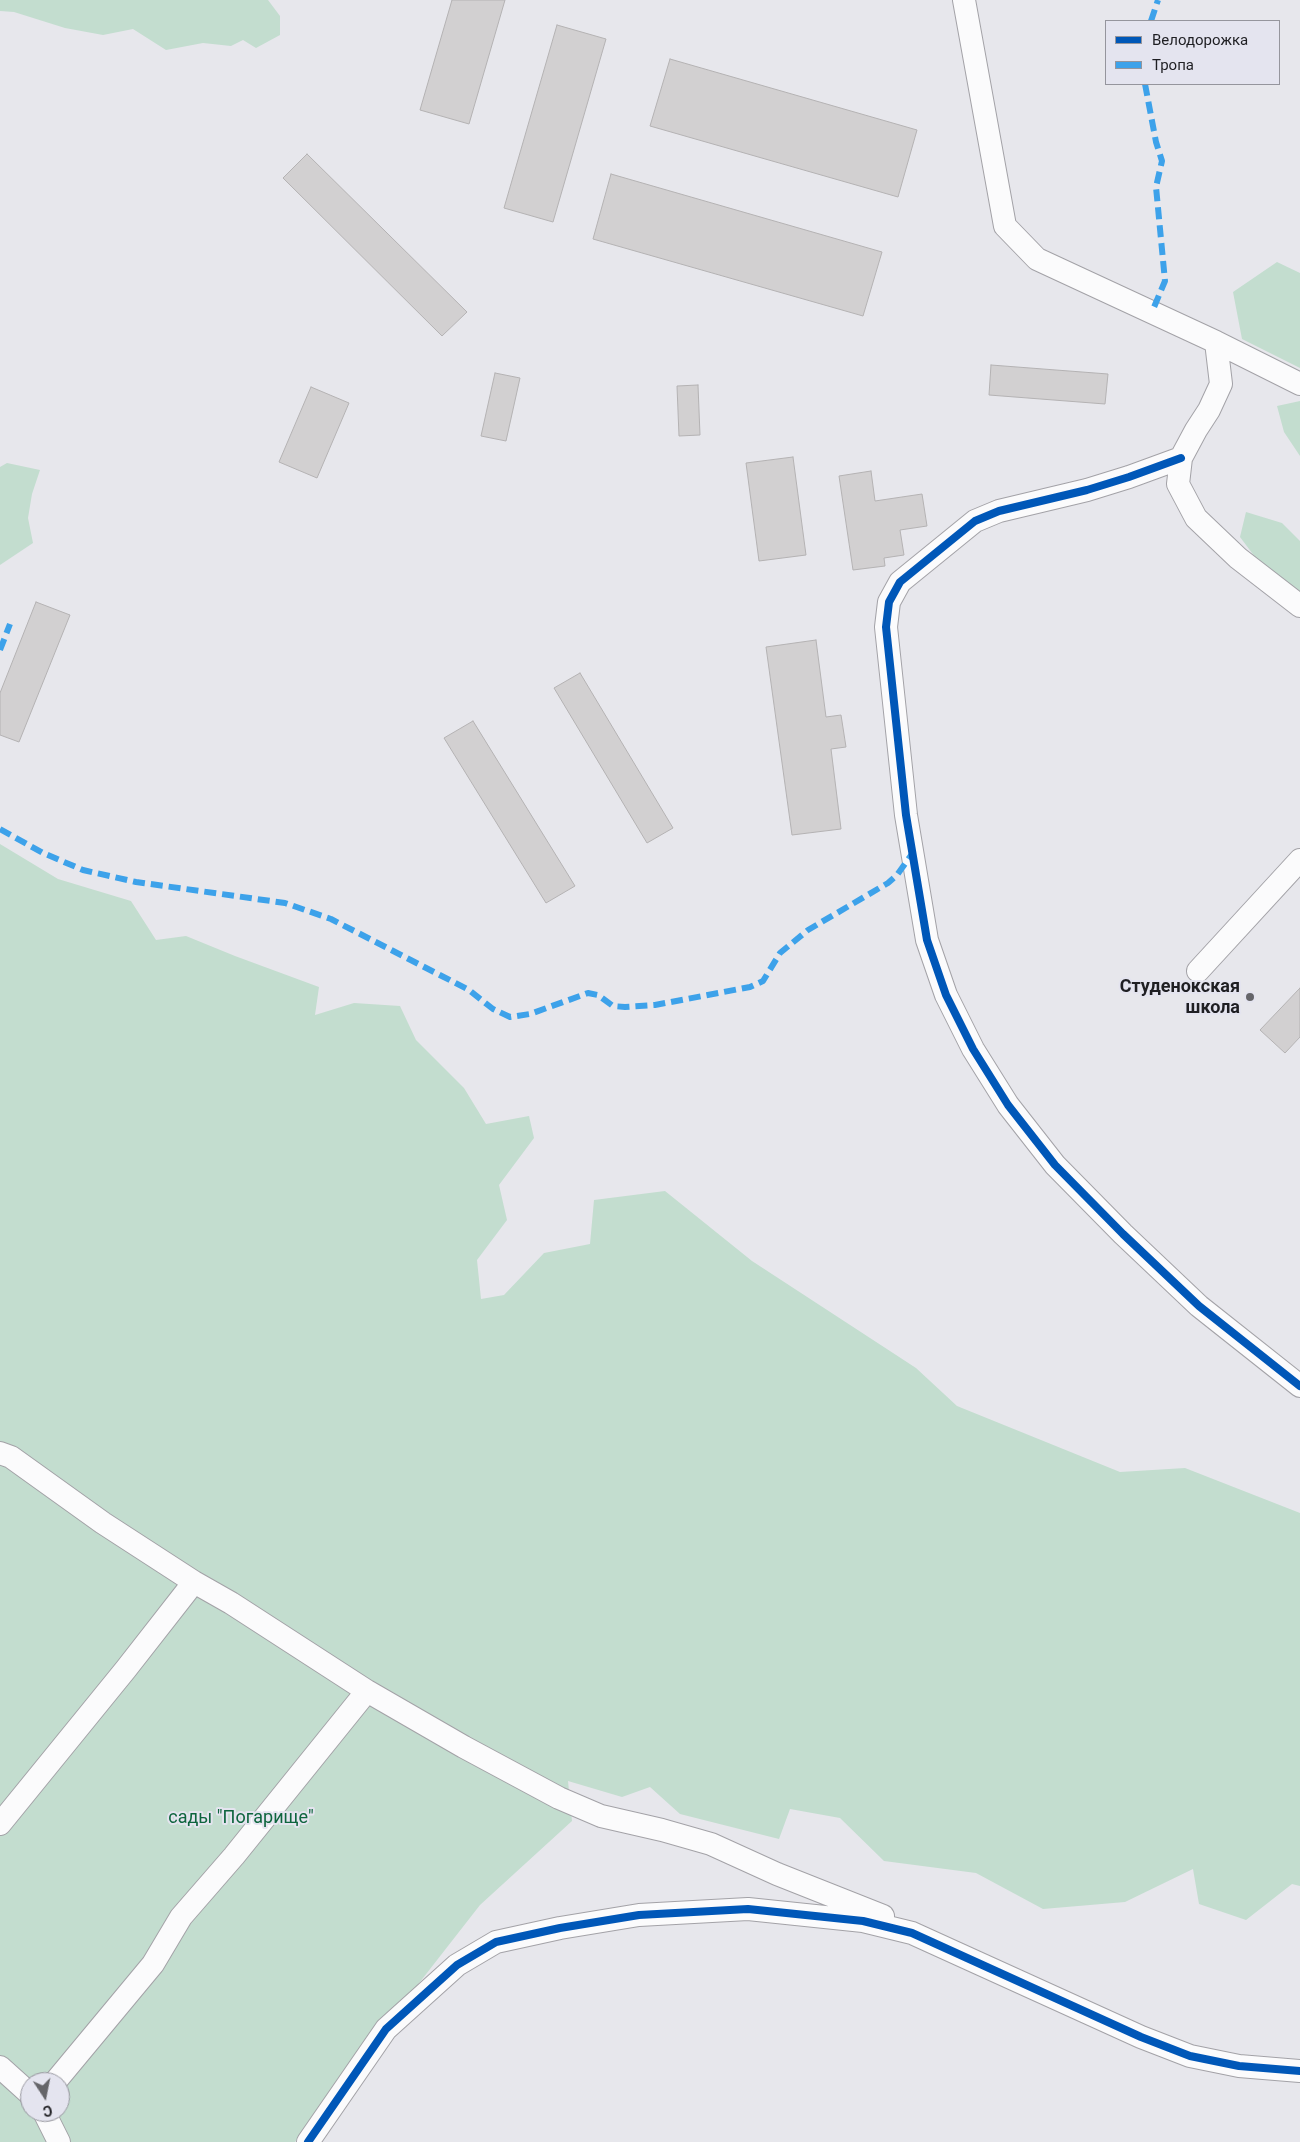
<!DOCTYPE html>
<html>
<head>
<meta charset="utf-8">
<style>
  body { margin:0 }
  #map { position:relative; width:1300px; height:2142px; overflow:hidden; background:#e7e7ec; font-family:Roboto,sans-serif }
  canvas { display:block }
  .legend { position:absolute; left:1105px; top:20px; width:175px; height:65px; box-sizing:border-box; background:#e4e4ef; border:1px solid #95959d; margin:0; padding:6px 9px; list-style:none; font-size:15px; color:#1f1f23 }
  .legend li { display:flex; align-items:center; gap:10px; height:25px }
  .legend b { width:25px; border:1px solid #95959d }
  .north { position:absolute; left:20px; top:2072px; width:50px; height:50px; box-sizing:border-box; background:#e4e4ef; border:1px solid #95959d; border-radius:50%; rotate:169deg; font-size:14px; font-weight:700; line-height:20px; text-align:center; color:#1f1f23 }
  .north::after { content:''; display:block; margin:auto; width:18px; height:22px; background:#656569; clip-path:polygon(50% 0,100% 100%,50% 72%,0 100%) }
</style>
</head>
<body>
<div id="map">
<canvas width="1300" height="2142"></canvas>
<ul class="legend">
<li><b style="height:6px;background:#0057b8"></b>Велодорожка</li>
<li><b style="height:6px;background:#3da2ea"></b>Тропа</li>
</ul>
<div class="north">С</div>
</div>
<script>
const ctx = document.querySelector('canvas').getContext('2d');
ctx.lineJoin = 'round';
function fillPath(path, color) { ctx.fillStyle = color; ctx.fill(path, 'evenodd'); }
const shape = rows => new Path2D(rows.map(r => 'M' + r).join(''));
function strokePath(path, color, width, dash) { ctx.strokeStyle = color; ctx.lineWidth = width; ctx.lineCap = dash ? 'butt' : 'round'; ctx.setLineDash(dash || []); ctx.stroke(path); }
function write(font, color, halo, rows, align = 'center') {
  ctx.font = font + ' Roboto,sans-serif'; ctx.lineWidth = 4; ctx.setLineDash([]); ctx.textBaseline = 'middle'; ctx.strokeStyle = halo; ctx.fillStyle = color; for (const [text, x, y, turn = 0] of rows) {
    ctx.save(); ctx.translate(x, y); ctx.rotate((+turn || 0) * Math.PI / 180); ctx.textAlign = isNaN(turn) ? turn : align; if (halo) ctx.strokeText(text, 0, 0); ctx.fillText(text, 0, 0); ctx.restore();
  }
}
fillPath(shape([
  [0,0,268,0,280,16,280,35,256,48,243,40,231,46,203,43,166,50,133,29,103,35,65,28,14,12,0,11],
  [1277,262,1300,273,1300,368,1242,339,1233,292],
  [1300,401,1300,456,1284,432,1277,406],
  [7,463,40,470,32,494,28,518,33,543,0,565,0,467],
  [1246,512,1282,523,1300,541,1300,592,1255,557,1240,537],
  [0,844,58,879,131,901,156,940,186,936,235,956,319,987,315,1015,354,1003,400,1006,416,1040,464,1088,486,1124,529,1116,534,1138,499,1185,507,1220,477,1260,481,1299,504,1295,544,1253,590,1244,594,1200,665,1191,752,1261,916,1368,957,1406,1120,1472,1185,1468,1300,1513,1300,1886,1292,1884,1246,1920,1199,1904,1193,1869,1125,1902,1043,1909,976,1873,884,1861,840,1818,790,1809,779,1839,680,1814,650,1787,622,1797,568,1781,572,1821,480,1905,295,2142,0,2142],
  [30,2082,60,2082,60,2112,30,2112]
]), '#c3ddcf');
const building = shape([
  [452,0,505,0,469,124,420,110,452,0],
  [557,25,606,39,553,222,504,208,557,25],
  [670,59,917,130,898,197,650,126,670,59],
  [307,154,467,312,442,336,283,178,307,154],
  [611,174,882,252,863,316,593,239,611,174],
  [991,365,1108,374,1105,404,989,395,991,365],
  [495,373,520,378,506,441,481,436,495,373],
  [698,385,700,435,679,436,677,386,698,385],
  [311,387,349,403,317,478,279,462,311,387],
  [793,457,806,555,759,561,746,463,793,457],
  [871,471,875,501,922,494,927,526,900,530,904,555,884,558,885,566,853,570,839,476,871,471],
  [36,602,70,615,19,742,0,735,0,693,36,602],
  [816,640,826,717,841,715,846,747,831,749,841,829,792,835,766,647,816,640],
  [580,673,673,828,647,843,554,688,580,673],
  [473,721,575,886,546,903,444,738,473,721],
  [1300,988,1300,1037,1285,1053,1260,1030,1300,988]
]);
fillPath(building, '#d2d0d1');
strokePath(building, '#b4b2b3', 1);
const minor = shape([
  [964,0,1005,226,1037,259,1216,342,1221,384,1209,410,1196,430,1181,458,1178,484,1196,518,1238,558,1300,606],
  [1216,342,1300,384],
  [1181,458,1129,477,1087,490,999,511,975,521,900,582,889,602,886,627,906,815,927,940,946,995,973,1049,1008,1105,1055,1165,1123,1234,1199,1306,1300,1386],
  [1198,971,1300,860],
  [0,1453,11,1457,103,1523,194,1582,231,1603,367,1691,464,1747,559,1798,601,1816,662,1830,711,1844,777,1874,883,1916],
  [0,1824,126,1669,194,1582],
  [0,2067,30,2094],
  [55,2082,153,1964,181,1917,234,1856,367,1691],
  [44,2112,59,2142],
  [308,2142,386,2029,457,1965,496,1942,560,1928,639,1915,748,1909,863,1921,912,1933,1141,2037,1190,2056,1239,2066,1300,2071]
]);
strokePath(minor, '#a3a2a7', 24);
strokePath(minor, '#fbfbfc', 22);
strokePath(shape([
  [1151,21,1158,0],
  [1145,84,1156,142,1162,161,1156,187,1165,281,1152,312],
  [0,650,10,624],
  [0,829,43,853,83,870,136,882,285,903,331,919,469,990,493,1009,510,1017,530,1014,588,993,598,995,613,1006,625,1007,655,1005,750,987,763,981,780,953,808,930,888,883,897,875,912,854]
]), '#3da2ea', 6, [12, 6]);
strokePath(shape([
  [1181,458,1129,477,1087,490,999,511,975,521,900,582,889,602,886,627,906,815,927,940,946,995,973,1049,1008,1105,1055,1165,1123,1234,1199,1306,1300,1386],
  [308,2142,386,2029,457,1965,496,1942,560,1928,639,1915,748,1909,863,1921,912,1933,1141,2037,1190,2056,1239,2066,1300,2071]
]), '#0057b8', 8);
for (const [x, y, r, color] of [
  [1250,997,5,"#656569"]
]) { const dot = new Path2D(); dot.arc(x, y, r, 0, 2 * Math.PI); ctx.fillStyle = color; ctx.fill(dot); strokePath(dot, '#e4e4ef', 2); }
write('bold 18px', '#1f1f23', '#e4e4ef', [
  ["Студенокская",1240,987],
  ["школа",1240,1008]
], 'right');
write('18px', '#0e653e', '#e4e4ef', [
  ["сады \"Погарище\"",241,1818]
]);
</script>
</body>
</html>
